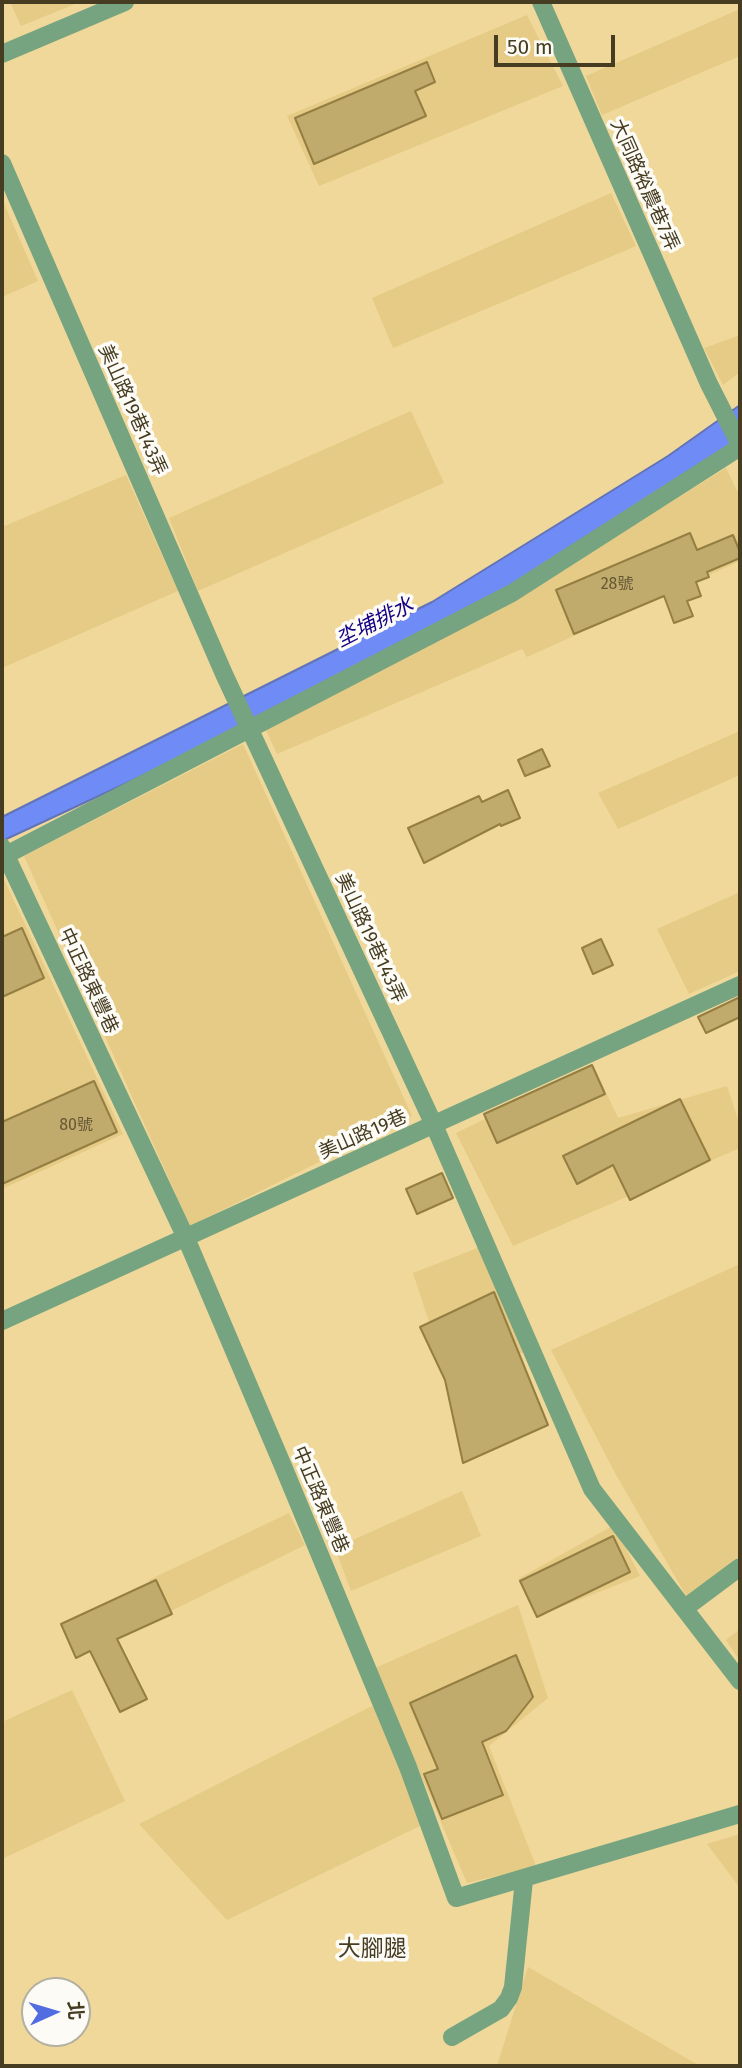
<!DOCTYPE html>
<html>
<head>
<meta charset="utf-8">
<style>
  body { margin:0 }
  #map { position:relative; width:742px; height:2068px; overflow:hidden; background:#efd89a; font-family:"Fira Sans","Noto Sans TC",sans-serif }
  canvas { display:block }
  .frame { position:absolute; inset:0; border:4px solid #453c22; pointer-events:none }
  .north { position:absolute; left:21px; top:1977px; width:70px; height:70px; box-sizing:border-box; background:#fdfbf5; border:2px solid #b3afa1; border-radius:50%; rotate:86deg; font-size:19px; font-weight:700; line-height:28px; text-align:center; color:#453c22 }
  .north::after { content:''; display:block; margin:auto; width:24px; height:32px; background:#526ce1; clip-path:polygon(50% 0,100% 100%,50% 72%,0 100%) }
  .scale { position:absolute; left:494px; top:35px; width:121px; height:32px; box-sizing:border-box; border:4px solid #453c22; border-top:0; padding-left:9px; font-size:21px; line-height:24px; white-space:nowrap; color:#453c22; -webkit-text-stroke:5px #fdfbf5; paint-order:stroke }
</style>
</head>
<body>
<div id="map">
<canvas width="742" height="2068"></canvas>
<div class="frame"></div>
<div class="north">北</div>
<div class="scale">50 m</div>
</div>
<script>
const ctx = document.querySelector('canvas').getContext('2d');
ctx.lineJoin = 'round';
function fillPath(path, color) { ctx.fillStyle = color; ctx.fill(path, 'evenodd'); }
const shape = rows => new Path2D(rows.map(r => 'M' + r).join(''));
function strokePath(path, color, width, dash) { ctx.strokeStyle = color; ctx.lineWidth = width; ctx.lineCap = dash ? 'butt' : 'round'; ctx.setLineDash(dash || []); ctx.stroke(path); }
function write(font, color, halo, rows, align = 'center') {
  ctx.font = font + ' "Fira Sans","Noto Sans TC",sans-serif'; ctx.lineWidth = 7; ctx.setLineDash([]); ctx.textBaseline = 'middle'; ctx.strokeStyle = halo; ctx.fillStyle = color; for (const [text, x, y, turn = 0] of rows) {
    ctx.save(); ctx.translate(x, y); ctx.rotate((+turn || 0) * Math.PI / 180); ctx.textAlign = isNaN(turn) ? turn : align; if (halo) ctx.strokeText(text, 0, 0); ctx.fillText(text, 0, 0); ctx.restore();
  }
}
fillPath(shape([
  [10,2,80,2,21,26],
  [740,9,740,56,602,115,586,76],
  [527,15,563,86,319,186,287,116],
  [611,193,636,246,393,348,372,298],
  [2,199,38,281,2,297],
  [740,335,740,372,723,385,704,348],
  [411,411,444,483,198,591,169,518],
  [726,468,740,497,740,561,527,657,522,649,277,754,266,730,508,603],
  [126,475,178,591,2,668,2,527],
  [740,731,740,775,618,829,598,793],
  [243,744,412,1116,190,1226,24,856],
  [2,875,123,1134,2,1189],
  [740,892,740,971,689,994,657,929],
  [594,1066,618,1118,727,1086,740,1125,740,1148,513,1246,456,1133],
  [480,1247,527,1351,449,1383,413,1273],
  [740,1264,740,1555,687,1597,615,1473,551,1350],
  [462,1491,481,1536,351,1591,335,1548],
  [289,1513,305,1545,167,1613,149,1580],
  [614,1525,640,1576,537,1616,518,1579],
  [518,1605,548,1698,489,1746,536,1866,467,1883,375,1668],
  [740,1629,740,1661,726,1640],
  [72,1690,125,1801,2,1859,2,1722],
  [374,1705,422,1825,227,1920,139,1824],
  [740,1834,740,1888,707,1844],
  [528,1967,700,2066,497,2066]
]), '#e5cb85');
const water = shape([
  [740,405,740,441,565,562,299,703,2,841,2,817,432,602,668,456,740,405]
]);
fillPath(water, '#6f8bf5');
strokePath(water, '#6273b6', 2);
const building = shape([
  [427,62,435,82,415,91,426,116,314,164,295,118,427,62],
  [690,533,697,550,733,535,740,552,740,558,707,572,709,577,696,582,701,596,687,601,693,616,674,623,664,596,574,634,556,590,690,533],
  [542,749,550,766,525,776,518,760,542,749],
  [508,790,520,818,501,826,500,824,424,863,408,828,479,796,482,802,508,790],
  [22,928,44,978,2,997,2,937,22,928],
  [601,939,613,965,593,974,582,948,601,939],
  [740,997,740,1017,706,1033,698,1017,740,997],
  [592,1065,605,1094,497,1143,484,1114,592,1065],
  [94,1081,117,1132,2,1184,2,1122,94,1081],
  [680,1099,710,1160,630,1200,613,1165,577,1184,563,1156,680,1099],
  [442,1173,453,1198,417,1214,406,1189,442,1173],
  [494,1292,548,1425,463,1463,445,1380,420,1327,494,1292],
  [613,1536,630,1572,537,1617,520,1581,613,1536],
  [156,1580,172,1614,117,1639,147,1699,120,1712,90,1651,76,1658,61,1624,156,1580],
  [516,1655,533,1697,506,1731,482,1742,503,1795,442,1819,424,1774,438,1769,410,1703,516,1655]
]);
fillPath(building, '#c0aa6c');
strokePath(building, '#947e42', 2);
strokePath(shape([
  [541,2,709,384,740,445],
  [2,54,125,2],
  [2,163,224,674,434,1125,592,1489,740,1681],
  [2,847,186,1238,283,1466,408,1767,456,1898,740,1814],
  [2,857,512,593,740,447],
  [2,1321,740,985],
  [685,1608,740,1567],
  [452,2037,501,2009,509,1998,513,1987,524,1880]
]), '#77a480', 18);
write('16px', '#645834', null, [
  ["28號",617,585],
  ["80號",76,1126]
]);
write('19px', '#453c22', '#fdfbf5', [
  ["大同路裕農巷7弄",644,185,66],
  ["美山路19巷143弄",132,410,66],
  ["美山路19巷143弄",370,938,65],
  ["中正路東豐巷",88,981,65],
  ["美山路19巷",363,1135,-24],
  ["中正路東豐巷",320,1500,67]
]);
write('italic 21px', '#140085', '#fdfbf5', [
  ["坔埔排水",375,623,-27]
]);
write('23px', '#453c22', '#fdfbf5', [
  ["大腳腿",372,1950]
]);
</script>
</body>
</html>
